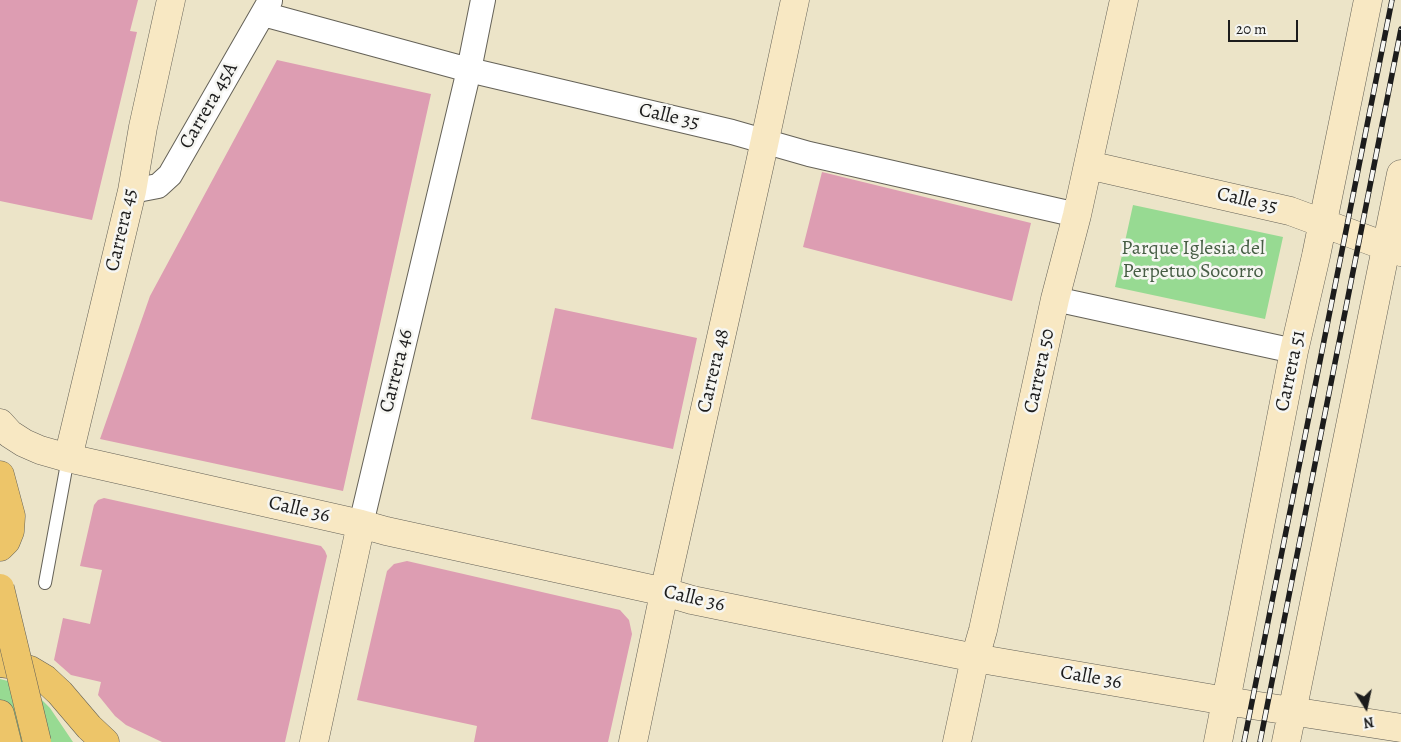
<!DOCTYPE html>
<html>
<head>
<meta charset="utf-8">
<style>
  body { margin:0 }
  #map { position:relative; width:1401px; height:742px; overflow:hidden; background:#ece4c8; font-family:Alegreya,serif }
  canvas { display:block }
  .north { position:absolute; left:1341px; top:682px; width:50px; height:50px; -webkit-text-stroke:4px #f6f6f2; paint-order:stroke; rotate:170deg; font-size:14px; font-weight:700; line-height:20px; text-align:center; color:#1c1c1c }
  .north::after { content:''; display:block; margin:auto; width:18px; height:22px; background:#1c1c1c; clip-path:polygon(50% 0,100% 100%,50% 72%,0 100%) }
  .scale { position:absolute; left:1228px; top:20px; width:70px; height:22px; box-sizing:border-box; border:2px solid #1c1c1c; border-top:0; padding-left:6px; font-size:15px; line-height:18px; white-space:nowrap; color:#1c1c1c; -webkit-text-stroke:4px #f6f6f2; paint-order:stroke }
</style>
</head>
<body>
<div id="map">
<canvas width="1401" height="742"></canvas>
<div class="north">N</div>
<div class="scale">20 m</div>
</div>
<script>
const ctx = document.querySelector('canvas').getContext('2d');
ctx.lineJoin = 'round';
function fillPath(path, color) { ctx.fillStyle = color; ctx.fill(path, 'evenodd'); }
const shape = rows => new Path2D(rows.map(r => 'M' + r).join(''));
function strokePath(path, color, width, dash) { ctx.strokeStyle = color; ctx.lineWidth = width; ctx.lineCap = dash ? 'butt' : 'round'; ctx.setLineDash(dash || []); ctx.stroke(path); }
function write(font, color, halo, rows, align = 'center') {
  ctx.font = font + ' Alegreya,serif'; ctx.lineWidth = 5; ctx.setLineDash([]); ctx.textBaseline = 'middle'; ctx.strokeStyle = halo; ctx.fillStyle = color; for (const [text, x, y, turn = 0] of rows) {
    ctx.save(); ctx.translate(x, y); ctx.rotate((+turn || 0) * Math.PI / 180); ctx.textAlign = isNaN(turn) ? turn : align; if (halo) ctx.strokeText(text, 0, 0); ctx.fillText(text, 0, 0); ctx.restore();
  }
}
fillPath(shape([
  [1133,205,1283,237,1265,319,1115,287],
  [0,679,16,683,37,695,50,708,73,742,0,742]
]), '#97da92');
fillPath(shape([
  [0,0,138,0,130,31,137,32,92,220,0,201],
  [277,60,431,94,343,491,100,439,150,296],
  [822,172,1031,223,1012,301,803,247],
  [555,308,697,338,673,449,531,419],
  [104,498,321,546,325,551,327,556,285,742,162,742,126,725,115,716,98,695,101,682,71,675,54,660,63,618,90,624,102,570,80,566,94,505,98,500],
  [407,561,620,610,629,620,632,634,608,742,474,742,477,726,357,700,387,571,394,564]
]), '#dd9db2');
const lane = shape([
  [45,583,68,458]
]);
const street = shape([
  [263,14,469,70,732,132,809,154,1077,215],
  [132,191,158,186,170,175,270,1],
  [1055,299,1294,351],
  [361,524,469,70,483,0]
]);
const secondary = shape([
  [1088,165,1290,211,1401,252],
  [0,423,10,434,24,443,40,450,68,458,361,524,386,531,665,592,692,600,975,658,1226,701,1401,728],
  [68,458,132,191,143,127,171,0],
  [314,742,361,524],
  [633,742,668,574,760,163,795,0],
  [957,742,975,658,983,630,1055,299,1077,215,1124,0],
  [1218,742,1294,351,1316,256,1368,0],
  [1286,742,1401,174]
]);
const primary = shape([
  [0,475,11,516,10,531,6,541,0,547],
  [0,663,15,665,30,670,45,679,60,693,89,727,105,742],
  [0,714,7,742]
]);
strokePath(lane, '#656258', 14);
strokePath(street, '#656258', 26);
strokePath(secondary, '#656258', 29);
strokePath(primary, '#656258', 29);
strokePath(lane, '#fff', 12);
strokePath(street, '#fff', 24);
strokePath(secondary, '#f8e8c3', 28);
strokePath(primary, '#edc569', 28);
const rail = shape([
  [1244,742,1392,0],
  [1260,742,1401,29]
]);
strokePath(rail, '#1c1c1c', 5.5);
strokePath(rail, '#f6f6f2', 4, [11]);
const primaryBridge = shape([
  [0,588,37,742]
]);
strokePath(primaryBridge, '#656258', 29, []);
strokePath(primaryBridge, '#edc569', 28);
write('20px', '#1c1c1c', '#f6f6f2', [
  ["Carrera 45A",209,106,-60],
  ["Calle 35",669,117,13],
  ["Calle 35",1247,201,13],
  ["Carrera 45",122,230,-77],
  ["Carrera 46",397,371,-76],
  ["Carrera 48",714,371,-77],
  ["Carrera 50",1040,371,-78],
  ["Carrera 51",1291,371,-78],
  ["Calle 36",299,510,13],
  ["Calle 36",694,599,13],
  ["Calle 36",1091,678,10]
]);
write('20px', '#475e45', '#f6f6f2', [
  ["Parque Iglesia del",1193,249],
  ["Perpetuo Socorro",1193,272]
]);
</script>
</body>
</html>
